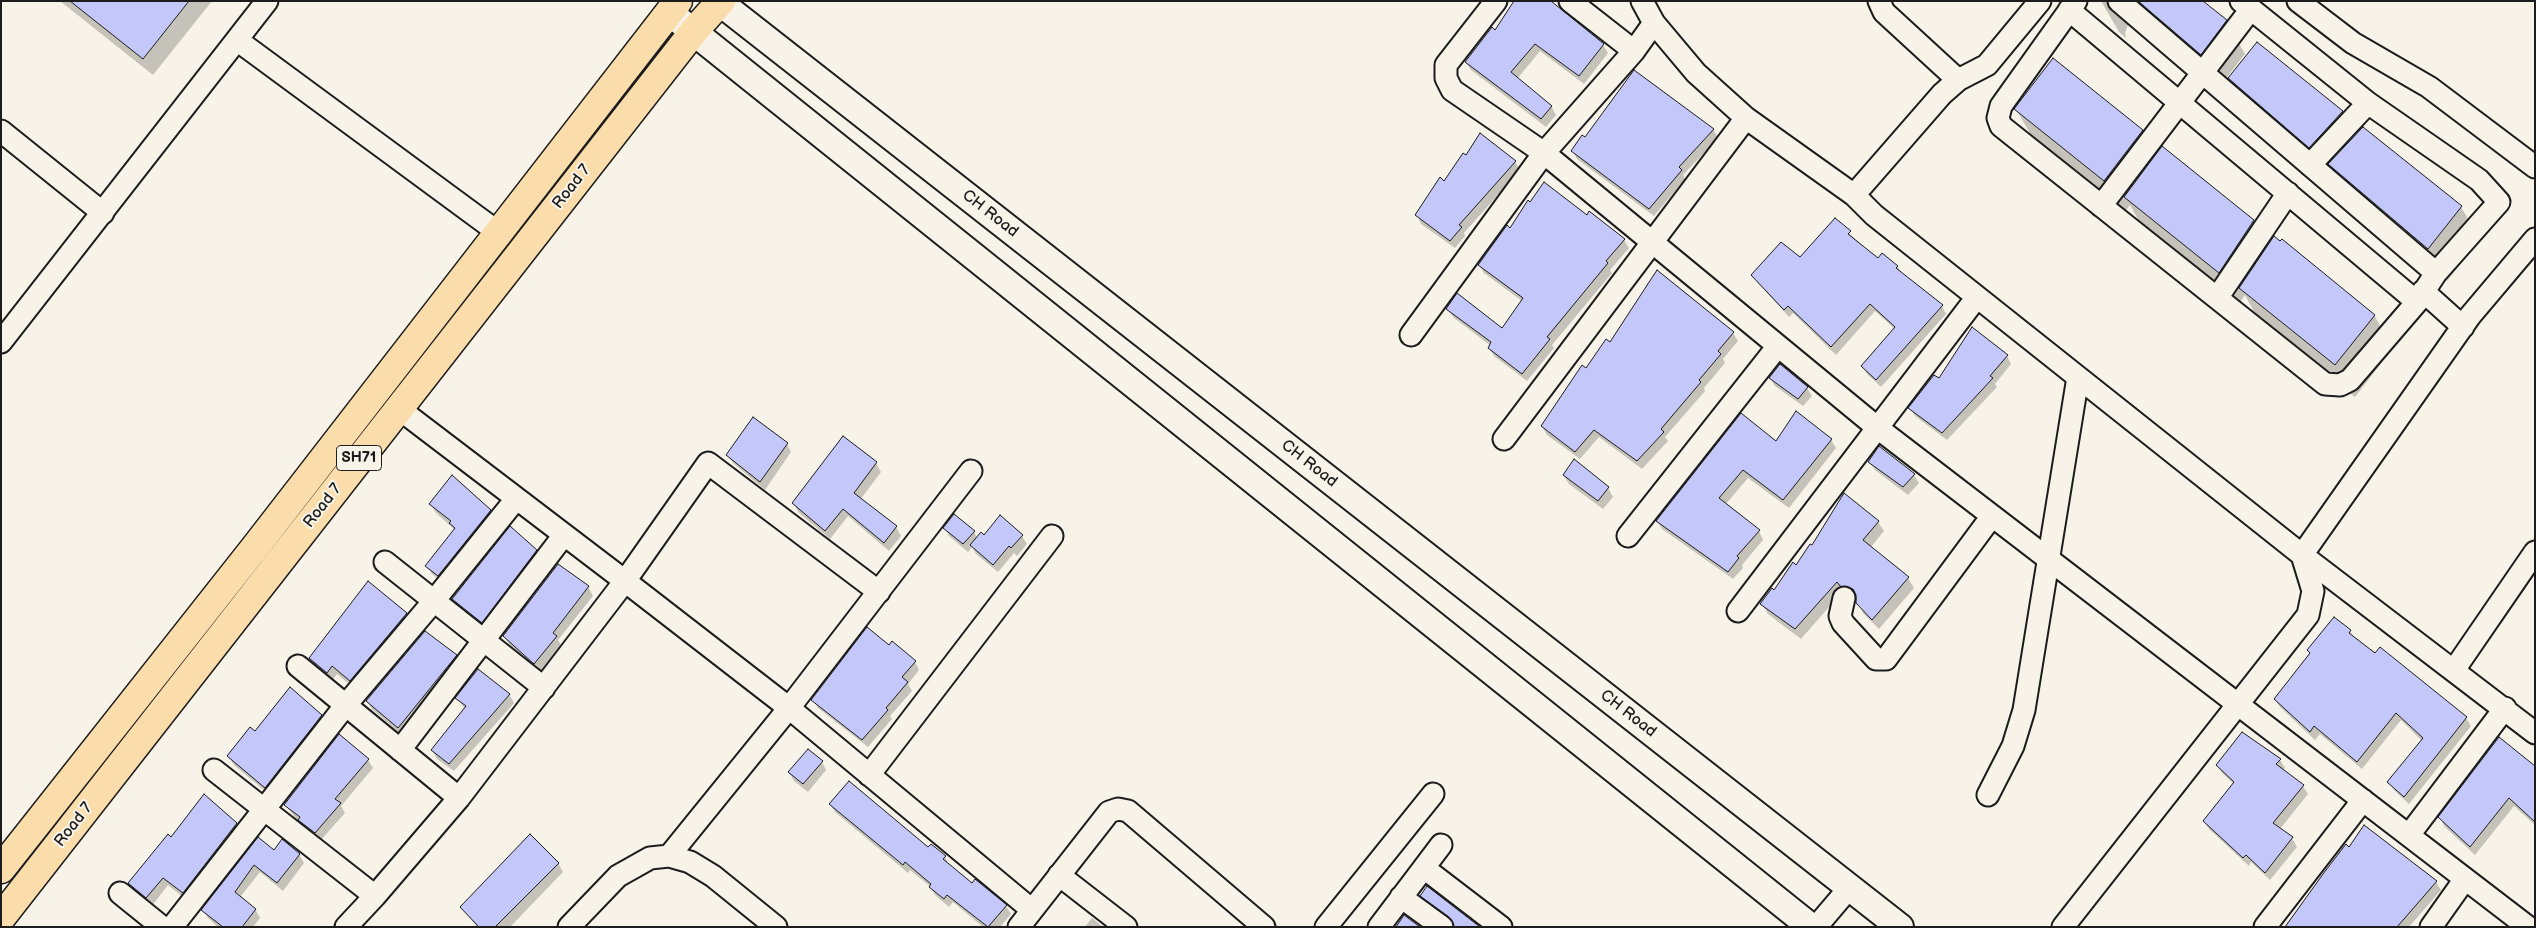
<!DOCTYPE html>
<html>
<head>
<meta charset="utf-8">
<style>
  body { margin:0 }
  #map { position:relative; width:2536px; height:928px; overflow:hidden; background:#f7f3e8; font-family:"Balsamiq Sans",sans-serif }
  canvas { display:block }
  .frame { position:absolute; inset:0; border:2px solid #1c1c1c; pointer-events:none }
</style>
</head>
<body>
<div id="map">
<canvas width="2536" height="928"></canvas>
<div class="frame"></div>
</div>
<script>
const ctx = document.querySelector('canvas').getContext('2d');
ctx.lineJoin = 'round';
function fillPath(path, color) { ctx.fillStyle = color; ctx.fill(path, 'evenodd'); }
const shape = rows => new Path2D(rows.map(r => 'M' + r).join(''));
function strokePath(path, color, width, dash) { ctx.strokeStyle = color; ctx.lineWidth = width; ctx.lineCap = dash ? 'butt' : 'round'; ctx.setLineDash(dash || []); ctx.stroke(path); }
function write(font, color, halo, rows, align = 'center') {
  ctx.font = font + ' "Balsamiq Sans",sans-serif'; ctx.lineWidth = 4; ctx.setLineDash([]); ctx.textBaseline = 'middle'; ctx.strokeStyle = halo; ctx.fillStyle = color; for (const [text, x, y, turn = 0] of rows) {
    ctx.save(); ctx.translate(x, y); ctx.rotate((+turn || 0) * Math.PI / 180); ctx.textAlign = isNaN(turn) ? turn : align; if (halo) ctx.strokeText(text, 0, 0); ctx.fillText(text, 0, 0); ctx.restore();
  }
}
fillPath(shape([
  [60,1,212,1,153,75],
  [1549,1,1603,45,1608,53,1584,84,1540,51,1517,79,1551,106,1556,115,1546,127,1471,70,1466,62,1495,31],
  [2101,1,2201,1,2226,21,2245,54,2220,86,2140,21,2128,25,2125,33,2126,38,2119,32],
  [2257,43,2342,112,2356,136,2461,207,2480,239,2447,281,2248,111,2228,76,2230,77],
  [2016,109,2142,131,2156,156,2163,148,2254,221,2268,247,2374,315,2393,348,2355,397,2259,321,2245,295,2238,305,2144,230,2130,205,2124,213,2035,142],
  [1713,129,1718,138,1683,175,1685,179,1654,216,1577,159,1573,151,1585,139],
  [1481,135,1515,162,1520,170,1464,233,1465,236,1455,248,1421,224,1417,215,1466,157],
  [1587,217,1624,240,1629,248,1610,270,1612,273,1552,345,1554,348,1527,381,1494,356,1489,348,1491,346,1453,317,1448,309,1503,330,1522,301,1484,273,1479,265,1510,229],
  [1835,220,1878,260,1882,255,1898,267,1902,274,1942,306,1946,314,1881,387,1867,374,1863,366,1895,329,1875,311,1836,355,1793,313,1789,317,1758,283,1753,275,1800,259],
  [1733,333,1738,341,1723,359,1725,363,1704,388,1705,391,1665,437,1668,441,1642,469,1599,437,1580,459,1547,435,1542,426,1586,370,1611,344],
  [2007,356,2011,364,1995,384,1997,387,1947,440,1915,416,1910,408,1939,380],
  [1770,378,1807,388,1812,396,1803,406,1775,386],
  [843,438,876,463,881,472,860,500,896,527,901,536,889,551,848,516,830,539,798,512,794,503],
  [1831,440,1836,448,1789,508,1748,478,1725,505,1759,531,1763,540,1742,565,1743,568,1733,579,1662,529,1657,521,1776,442],
  [787,444,791,452,765,490,733,463,728,455],
  [1574,461,1608,488,1613,497,1603,509,1569,484,1564,476],
  [1870,462,1914,475,1919,483,1908,495,1875,470],
  [431,504,489,510,493,518,443,583,432,574,427,566,455,530,436,513],
  [1878,522,1884,531,1870,548,1908,578,1914,588,1879,629,1863,613,1857,598,1847,596,1843,591,1801,639,1768,614,1762,604,1812,547],
  [945,528,974,532,977,538,1022,536,1027,544,1017,556,1014,553,998,572,976,554,972,547,968,552,949,536],
  [536,551,541,559,487,630,458,607,453,599],
  [558,566,588,587,593,596,558,640,561,645,540,672,509,644,504,636],
  [369,583,406,614,411,622,355,689,337,674,332,681,315,667,310,659],
  [2350,631,2355,639,2466,718,2471,726,2409,804,2394,790,2389,782,2422,741,2401,720,2362,769,2320,734,2315,740,2280,707,2275,699],
  [889,647,915,662,919,670,908,684,912,691,890,716,892,719,868,747,818,708,813,700],
  [456,656,461,664,403,736,372,709,367,701],
  [509,694,514,703,454,771,437,759,432,750,465,709,457,698],
  [321,715,326,724,270,795,234,765,229,757,255,733],
  [339,736,368,760,373,768,341,806,345,813,320,841,304,828,285,805],
  [2280,760,2285,768,2283,771,2303,786,2308,794,2280,829,2292,838,2297,847,2270,880,2251,862,2249,866,2209,829,2204,821,2234,784,2222,773,2217,765],
  [822,762,826,770,808,792,794,781,789,772],
  [2535,766,2535,825,2514,806,2475,855,2444,826,2440,817],
  [830,804,945,857,949,865,972,884,1006,906,1011,914,1000,927,983,927,953,902,949,907,935,895,931,887,910,870,908,873,835,812],
  [224,814,236,824,241,832,188,901,168,885,152,906,134,892,129,883,172,839],
  [258,839,274,852,298,853,304,863,283,891,260,872,241,896,255,909,260,918,253,927,218,927,208,918,203,910],
  [2346,846,2436,882,2441,890,2409,927,2284,927],
  [558,863,563,872,510,927,477,927,461,907],
  [1422,896,1476,927,1453,921,1424,900],
  [1092,918,1103,927,1085,927]
]), '#0003');
const building = shape([
  [70,1,189,1,143,59,70,1],
  [1514,1,1551,1,1604,44,1579,76,1535,44,1511,72,1552,106,1541,119,1465,62,1492,27,1495,30,1514,1],
  [2138,1,2203,1,2227,20,2201,55,2138,1],
  [2257,42,2343,111,2309,148,2228,78,2257,42],
  [2053,58,2143,130,2104,181,2014,109,2053,58],
  [1634,70,1714,129,1679,167,1682,170,1649,209,1571,151,1582,135,1585,137,1634,70],
  [2363,127,2462,206,2428,249,2328,164,2363,127],
  [1480,133,1516,161,1459,225,1462,227,1450,241,1415,215,1440,177,1444,181,1463,153,1466,155,1480,133],
  [2162,146,2254,220,2219,273,2124,197,2162,146],
  [1544,182,1587,215,1589,211,1625,239,1606,261,1608,263,1547,337,1550,339,1522,374,1488,348,1491,342,1446,309,1457,293,1502,328,1523,298,1478,265,1507,225,1510,228,1528,200,1530,202,1544,182],
  [1835,218,1851,231,1848,234,1878,258,1882,253,1898,266,1896,268,1943,305,1876,380,1861,366,1895,327,1870,304,1831,347,1788,306,1784,310,1751,275,1781,242,1800,257,1835,218],
  [2274,236,2280,241,2282,239,2375,315,2335,365,2239,288,2274,236],
  [1657,270,1734,332,1718,351,1721,354,1699,380,1701,382,1661,429,1664,432,1637,461,1594,430,1575,452,1541,426,1582,365,1586,368,1606,339,1610,342,1657,270],
  [1972,327,2008,355,1990,376,1993,378,1942,433,1908,408,1934,375,1939,378,1972,327],
  [1780,364,1808,387,1798,399,1769,378,1780,364],
  [1796,411,1832,439,1783,500,1743,470,1719,498,1760,530,1737,556,1739,558,1728,572,1656,521,1741,413,1776,441,1796,411],
  [753,417,788,443,760,482,726,455,753,417],
  [843,436,877,462,854,493,897,526,884,543,843,509,825,531,792,503,843,436],
  [1879,446,1915,474,1903,487,1868,462,1879,446],
  [1574,459,1609,487,1598,501,1563,475,1574,459],
  [452,475,491,510,438,576,425,566,455,528,449,523,451,521,429,504,452,475],
  [1844,493,1879,521,1863,540,1909,577,1872,620,1856,603,1856,595,1853,589,1840,586,1837,582,1795,629,1760,604,1772,588,1774,590,1793,562,1796,565,1810,544,1812,545,1844,493],
  [954,514,975,531,963,544,943,528,954,514],
  [1000,515,1023,535,1011,548,1009,546,993,565,970,545,981,532,984,535,1000,515],
  [510,526,537,550,482,623,452,599,510,526],
  [558,564,589,586,553,633,557,636,534,664,503,636,558,564],
  [368,581,407,613,350,681,332,666,327,673,309,658,368,581],
  [2334,617,2351,630,2349,633,2375,653,2380,647,2467,717,2404,797,2387,782,2423,738,2396,713,2357,762,2314,726,2310,732,2274,699,2310,653,2307,650,2334,617],
  [867,627,889,645,892,641,916,661,902,677,908,682,886,708,888,710,862,740,811,700,867,627],
  [425,631,457,655,398,728,366,701,425,631],
  [478,669,510,694,449,764,431,750,466,706,455,698,478,669],
  [290,687,322,715,265,788,227,756,250,727,255,731,290,687],
  [2242,732,2281,759,2276,764,2304,785,2273,823,2293,837,2265,873,2246,855,2243,858,2203,821,2234,782,2216,765,2242,732],
  [339,734,369,759,335,799,341,803,315,833,298,820,300,817,284,805,339,734],
  [2499,737,2535,766,2535,822,2509,798,2470,847,2438,817,2499,737],
  [808,749,823,761,803,784,788,772,808,749],
  [849,781,928,847,931,844,946,856,943,859,972,883,975,879,1007,905,988,927,947,895,944,899,929,887,931,884,905,862,903,865,829,804,849,781],
  [204,794,237,823,183,893,163,878,146,898,128,883,168,834,171,837,204,794],
  [2364,825,2437,881,2397,927,2285,927,2323,874,2346,844,2349,847,2364,825],
  [530,834,559,863,495,927,479,927,460,907,530,834],
  [258,837,274,850,282,839,300,854,277,883,254,865,235,892,256,909,242,927,223,927,201,910,258,837],
  [1427,886,1480,927,1454,927,1449,917,1420,896,1427,886],
  [1404,915,1420,927,1396,927,1404,915]
]);
fillPath(building, '#c4c7f9');
strokePath(building, '#1c1c1c', 1);
const minor = shape([
  [1496,1,1446,65,1446,78,1452,90,1544,153,1879,429,2528,927],
  [1570,1,1634,51],
  [1642,1,1654,23,1696,73,1746,118,1854,195,1874,215,2302,555,2535,733],
  [1879,1,1884,12,1958,80],
  [2076,1,2001,106,1998,118,2001,126,2325,384,2340,385,2350,380,2417,302,2436,273,2499,202,2479,180,2368,103,2241,1],
  [2119,1,2436,273],
  [2298,1,2353,43,2429,87,2535,167],
  [2069,10,2417,302],
  [237,40,499,233],
  [1,131,103,213],
  [2310,165,2368,103],
  [1854,195,1942,94,1958,80,1987,65,2040,1],
  [2101,206,2251,9],
  [2423,291,2463,327],
  [2217,298,2288,193],
  [1411,335,1544,153,1634,51,1654,23],
  [1,342,267,1],
  [398,408,625,581,708,463,879,592],
  [1504,439,1746,118],
  [1628,536,1778,346],
  [385,562,544,688],
  [1844,598,1840,616,1843,623,1876,659,1886,659,1992,516],
  [1738,611,1977,297],
  [298,666,459,798],
  [2454,670,2535,552],
  [400,750,564,535],
  [214,770,375,896],
  [869,775,1052,536],
  [1988,795,2013,746,2024,710,2078,377],
  [2409,835,2505,708],
  [669,856,789,708,971,471],
  [1424,868,1501,927],
  [1059,875,1126,927],
  [120,893,162,927],
  [1401,897,1442,927],
  [172,927,345,706,433,602,516,499],
  [346,927,375,896,459,798,625,581,789,708,1032,910],
  [569,927,618,876,650,858,669,856,690,862,713,876,776,927],
  [1019,927,1109,812,1118,809,1128,811,1264,927],
  [1326,927,1433,794],
  [1379,927,1441,845],
  [1816,927,1850,887],
  [2063,927,2308,615,2313,591,2302,555,2470,316,2535,239],
  [2265,927,2363,800],
  [2431,927,2465,879]
]);
const tertiary = shape([
  [718,1,1900,927],
  [670,13,1811,927]
]);
const primary = shape([
  [1,869,256,546,678,1],
  [1,918,694,31,721,1]
]);
strokePath(minor, '#1c1c1c', 25);
strokePath(tertiary, '#1c1c1c', 30);
strokePath(primary, '#1c1c1c', 31);
strokePath(minor, '#f7f3e8', 21);
strokePath(tertiary, '#f7f3e8', 26);
strokePath(primary, '#fbddab', 28);
for (const [x, y, w] of [
  [359,458,45]
]) { const box = new Path2D(); box.roundRect(x - w / 2, y - 12.5, w, 25, 4); ctx.fillStyle = '#f7f3e8'; ctx.fill(box); strokePath(box, '#1c1c1c', 1); }
write('bold 15px', '#1c1c1c', null, [
  ["SH71",359,458]
]);
write('16px', '#1c1c1c', '#f7f3e8', [
  ["Road 7",572,187,-52],
  ["CH Road",990,214,38],
  ["CH Road",1309,464,38],
  ["Road 7",323,506,-52],
  ["CH Road",1628,714,38],
  ["Road 7",74,825,-52]
]);
</script>
</body>
</html>
